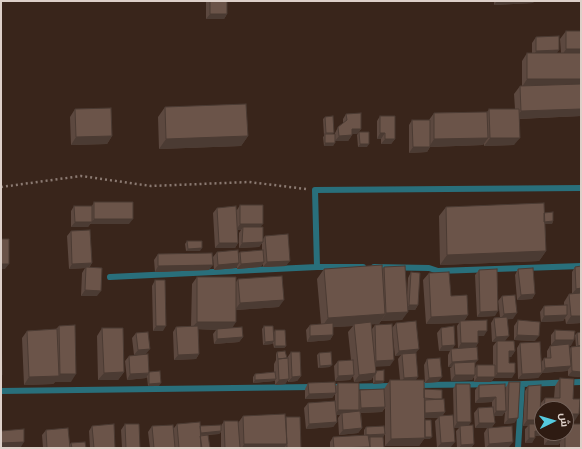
<!DOCTYPE html>
<html>
<head>
<meta charset="utf-8">
<style>
  body { margin:0 }
  #map { position:relative; width:582px; height:449px; overflow:hidden; background:#39251b; font-family:Lato,Cairo,sans-serif }
  canvas { display:block }
  .frame { position:absolute; inset:0; border:2px solid #ddd0c9; pointer-events:none }
  .north { position:absolute; left:534px; top:401px; width:40px; height:40px; box-sizing:border-box; background:#2e1b12; border:1px solid #74635b; border-radius:50%; rotate:85deg; font-size:11px; font-weight:700; line-height:16px; text-align:center; color:#ddd0c9 }
  .north::after { content:''; display:block; margin:auto; width:14px; height:18px; background:#55cadf; clip-path:polygon(50% 0,100% 100%,50% 72%,0 100%) }
</style>
</head>
<body>
<div id="map">
<canvas width="582" height="449"></canvas>
<div class="frame"></div>
<div class="north">ش</div>
</div>
<script>
const ctx = document.querySelector('canvas').getContext('2d');
ctx.lineJoin = 'round';
const shape = rows => new Path2D(rows.map(r => 'M' + r).join(''));
function strokePath(path, color, width, dash) { ctx.strokeStyle = color; ctx.lineWidth = width; ctx.lineCap = dash ? 'butt' : 'round'; ctx.setLineDash(dash || []); ctx.stroke(path); }
function fillPath(path, color) { ctx.fillStyle = color; ctx.fill(path, 'evenodd'); }
strokePath(shape([
  [1,187,81,176,151,186,249,182,306,189]
]), '#8b7a72', 2.5, [2, 3]);
strokePath(shape([
  [363,267,317,267,315,190,581,188],
  [374,267,429,268,438,271,581,266],
  [110,277,317,267],
  [417,385,522,384],
  [328,387,392,386],
  [1,391,312,387],
  [518,448,522,384,581,382]
]), '#296f7b', 6);
fillPath(shape([
  [206,1,227,1,227,14,224,19,206,19],
  [494,1,534,1,533,3,494,5],
  [566,31,581,31,581,116,519,119,514,145,484,146,484,143,483,145,430,147,427,152,409,153,409,125,412,120,429,120,434,113,487,112,489,109,515,109,514,94,520,86,522,86,522,61,527,53,532,53,532,43,536,37,557,53,561,53,560,39],
  [165,107,248,136,241,146,159,149,158,117],
  [75,109,112,136,107,144,71,145,70,117],
  [346,114,361,129,357,134,352,134,352,135,348,141,335,141,333,146,324,146,323,137,324,136,323,119,325,117,333,134,335,134,335,133,338,127,343,123,343,119],
  [380,116,395,139,391,144,381,144,381,139,377,139,377,121],
  [359,132,367,147,358,147,357,135],
  [94,202,129,224,90,224,88,227,71,227,71,211,74,206,92,206],
  [240,205,261,227,263,239,265,236,286,266,263,267,263,264,260,267,237,269,237,266,236,268,214,270,213,257,217,252,238,254,240,252,262,250,262,243,259,247,239,248,239,233,241,230,238,230,238,243,235,248,215,248,213,213,217,208,237,210],
  [446,207,544,213,553,221,552,224,545,224,546,251,539,261,440,265,439,216],
  [71,231,92,263,89,268,97,296,81,296,82,273,85,268,69,269,67,236],
  [187,241,200,251,186,251,185,244],
  [158,254,209,270,155,272,154,260],
  [384,267,407,295,408,278,411,272,418,305,415,310,407,310,402,320,381,321,379,324,371,324,372,329,375,325,390,366,376,366,376,371,384,381,383,383,373,384,373,377,371,380,354,382,353,376,350,380,335,381,334,366,338,361,351,360,348,332,353,326,333,327,333,335,330,340,307,342,306,330,310,325,321,324,317,279,324,269,382,269],
  [575,267,581,323,566,324,565,318,563,321,541,322,540,312,544,306,564,305,564,302,569,294,572,294,572,272],
  [518,269,535,294,532,299,517,300,515,275],
  [479,270,495,316,477,317,475,275],
  [429,273,468,315,464,321,484,336,478,336,478,343,475,348,475,368,477,365,493,365,493,346,497,341,492,342,491,323,494,318,500,317,498,301,502,296,513,319,508,319,505,341,500,341,515,351,511,357,509,357,509,363,512,378,494,378,491,382,474,382,474,377,472,380,451,381,450,368,452,367,448,367,448,355,450,351,439,351,437,333,441,328,452,349,458,349,457,326,459,323,426,324,423,280],
  [197,277,236,282,238,279,279,307,236,310,232,328,243,337,239,342,214,344,213,334,216,330,198,329,199,354,196,359,174,360,173,332,176,327,191,326,192,284],
  [155,280,163,331,153,331,152,286],
  [518,320,535,341,514,340,514,326],
  [396,323,416,353,416,380,424,389,442,399,445,412,442,416,451,447,437,448,435,421,438,418,424,418,425,420,430,439,424,439,419,446,385,446,385,408,382,412,361,413,362,428,358,433,339,435,338,418,340,415,337,415,337,422,333,427,306,429,304,408,308,403,335,401,335,394,332,398,305,399,305,389,308,383,335,387,338,383,359,391,360,390,384,389,390,380,400,380,398,359,401,355,395,356,392,328],
  [59,326,71,382,55,382,53,384,24,385,22,338,27,331,56,329],
  [264,326,274,332,275,330,286,346,284,348,274,348,273,343,272,344,263,345,262,329],
  [102,328,124,372,118,380,98,380,97,336],
  [555,330,571,346,569,346,569,350,571,347,576,347,575,335,577,333,581,377,568,376,568,370,567,371,542,373,538,378,518,379,517,348,520,343,541,363,544,358,547,358,547,351,550,346,559,345,551,345,551,335],
  [136,333,146,354,134,355,132,338],
  [277,352,287,358,291,352,301,376,297,381,288,382,288,380,285,384,275,385,275,380,274,381,253,383,253,377,255,374,274,372,274,364,276,360,276,354],
  [319,353,330,367,318,368,317,355],
  [129,356,149,372,159,386,148,386,147,377,146,378,127,380,125,361],
  [427,359,438,382,425,383,424,365],
  [560,378,573,399,574,422,566,422,566,409,542,409,542,421,540,421,538,424,542,433,566,433,581,448,560,448,560,443,558,445,544,445,544,436,535,436,532,443,525,443,525,429,528,426,523,426,525,391,528,386,541,403,545,398,554,398,555,386],
  [509,382,518,418,514,423,504,424,505,412,502,416,494,416,495,423,492,427,509,447,485,448,484,433,487,428,475,428,474,413,478,408,492,407,492,402,475,403,475,390,479,385,505,394,506,387],
  [456,384,469,425,474,444,471,448,457,448,456,431,459,428,454,428,453,389],
  [243,416,286,418,286,417,301,448,221,448,221,432,219,434,208,435,210,448,150,448,148,432,152,426,174,428,177,424,200,426,221,426,224,421,238,423],
  [125,424,140,448,122,448,121,430],
  [92,426,115,448,90,448,89,431],
  [366,427,385,434,383,437,384,448,330,448,330,442,333,437,364,436,364,430],
  [46,430,69,445,71,443,86,448,43,448,42,435]
]), '#5c483f');
fillPath(shape([
  [497,1,534,1,533,3,494,5],
  [210,14,227,14,224,19,206,19],
  [566,49,581,49,581,57,561,57],
  [559,50,555,56,533,57,536,51],
  [527,79,581,79,581,87,522,87],
  [581,109,581,116,515,119,521,111],
  [352,129,361,129,357,134,349,134],
  [380,133,385,133,381,139,377,139],
  [352,135,348,141,335,141,339,136],
  [112,136,107,144,71,145,76,137],
  [248,136,241,146,159,149,166,139],
  [488,138,483,145,429,147,434,139],
  [490,138,520,138,514,145,484,146],
  [385,139,395,139,391,144,381,144],
  [325,143,335,143,333,146,324,146],
  [360,144,369,144,367,147,358,147],
  [413,147,430,147,427,152,409,153],
  [94,219,133,219,129,224,90,224],
  [553,221,552,224,542,224,543,222],
  [75,222,92,222,88,227,71,227],
  [240,224,263,224,259,229,243,227,241,230,236,230],
  [263,242,259,247,239,248,242,243],
  [219,243,238,243,235,248,215,248],
  [202,248,200,251,186,251,188,249],
  [546,251,539,261,440,265,447,255],
  [290,261,286,266,263,267,267,262],
  [264,262,260,267,237,269,241,264],
  [92,263,88,268,69,269,72,264],
  [239,263,236,268,214,270,218,265],
  [1,264,9,264,5,269,1,269],
  [213,265,209,270,155,272,158,266],
  [581,288,581,294,572,294,576,289],
  [85,290,101,291,97,296,81,296],
  [535,294,532,299,517,300,521,295],
  [284,300,279,307,235,310,240,303],
  [409,305,418,305,415,310,406,310],
  [498,311,495,316,477,317,480,312],
  [408,312,402,320,381,321,386,313],
  [517,313,513,319,500,320,504,314],
  [385,314,379,324,354,326,354,324,353,326,321,328,328,318],
  [468,315,463,323,460,321,459,323,426,324,431,317],
  [567,315,563,321,541,322,544,316],
  [571,316,581,316,581,323,566,324],
  [197,322,236,322,231,330,217,329,216,330,191,329],
  [156,326,166,326,163,331,153,331],
  [478,331,487,331,484,336,474,336],
  [333,335,330,340,307,342,310,336],
  [517,335,539,336,535,341,514,340],
  [509,336,505,341,492,342,496,337],
  [243,337,239,342,214,344,217,339],
  [555,340,574,340,571,346,551,345],
  [274,341,272,344,263,345,265,342],
  [461,343,478,343,475,348,458,349],
  [455,345,452,350,451,349,450,351,439,351,442,346],
  [275,346,286,346,284,348,274,348],
  [150,349,146,354,134,355,138,350],
  [419,349,415,354,402,354,401,355,395,356,399,351],
  [509,351,515,351,511,357,506,357],
  [199,354,196,359,174,360,178,355],
  [394,360,390,366,373,367,376,361],
  [478,360,474,365,454,363,452,367,448,367,452,362],
  [332,365,330,367,318,368,320,366],
  [571,366,567,371,542,373,545,368],
  [572,371,581,372,581,377,568,376],
  [124,372,118,380,98,380,104,373],
  [149,373,146,378,127,380,130,374],
  [376,373,371,380,354,382,359,375],
  [497,373,515,373,512,378,494,378,491,382,474,382,477,377,495,377],
  [542,373,538,378,518,379,522,374],
  [60,374,76,374,71,382,55,382,53,384,24,385,29,377,58,376],
  [354,375,350,380,335,381,338,376],
  [455,375,475,375,472,380,451,381],
  [301,376,297,381,288,382,292,377],
  [418,377,414,383,400,384,404,378],
  [442,377,438,382,425,383,429,378],
  [276,379,274,381,253,383,255,380],
  [289,379,285,384,275,385,279,380],
  [375,381,384,381,383,383,373,384],
  [161,383,159,386,148,386,149,384],
  [336,393,332,398,305,399,309,394],
  [496,397,492,402,475,403,479,398],
  [385,407,382,412,357,413,361,408],
  [338,410,359,410,355,415,342,413,340,415,335,415],
  [496,411,506,411,502,416,493,416],
  [445,412,441,418,439,416,438,418,421,418,425,413],
  [566,414,579,414,574,422,566,422],
  [542,416,542,421,540,421,537,425,529,424,528,426,523,426,527,420,540,420],
  [518,418,514,423,504,424,508,419],
  [337,422,333,427,306,429,309,424],
  [457,422,471,422,468,427,460,426,459,428,454,428],
  [479,423,495,423,491,428,475,428],
  [362,428,358,433,339,435,343,430],
  [221,431,219,434,199,435,201,433],
  [535,431,542,431,542,433,546,433,544,436,531,436],
  [385,434,383,437,364,438,366,435],
  [423,437,432,437,430,439,424,439,419,446,385,446,391,439],
  [529,438,535,438,532,443,525,443],
  [562,439,558,445,544,445,548,440],
  [24,442,21,447,1,448,1,443],
  [455,442,451,447,437,448,441,443],
  [513,442,509,447,486,448,489,444],
  [244,444,287,444,284,448,242,448],
  [474,444,471,448,459,448,461,445],
  [370,447,369,448,344,448]
]), '#4b3b33');
const building = shape([
  [210,1,227,1,227,14,210,14,210,1],
  [566,31,581,31,581,49,566,49,566,31],
  [559,36,559,50,536,51,536,37,559,36],
  [527,53,581,53,581,79,527,79,527,53],
  [581,84,581,109,521,111,520,86,581,84],
  [246,104,248,136,166,139,165,107,246,104],
  [111,108,112,136,76,137,75,109,111,108],
  [489,109,519,109,520,138,490,138,489,109],
  [487,112,488,138,434,139,434,113,487,112],
  [361,113,361,129,352,129,352,135,339,136,338,127,347,120,346,114,361,113],
  [333,116,334,133,326,133,325,117,333,116],
  [380,116,395,116,395,139,385,139,385,133,380,133,380,116],
  [412,120,430,120,430,147,413,147,412,120],
  [359,132,369,132,369,144,360,144,359,132],
  [325,134,335,134,335,143,325,143,325,134],
  [94,202,133,202,133,219,94,219,94,202],
  [544,203,546,251,447,255,446,207,544,203],
  [240,205,263,205,263,224,240,224,240,205],
  [74,206,92,206,92,222,75,222,74,206],
  [236,206,238,243,219,243,217,208,236,206],
  [553,212,553,221,544,222,544,213,553,212],
  [243,227,263,227,263,242,242,243,243,227],
  [90,230,92,263,72,264,71,231,90,230],
  [288,234,290,261,267,262,265,236,288,234],
  [1,239,9,239,9,264,1,264,1,239],
  [187,241,202,241,202,248,188,249,187,241],
  [238,250,239,263,218,265,217,252,238,250],
  [263,250,264,262,241,264,240,252,263,250],
  [212,253,213,265,158,266,158,254,212,253],
  [382,265,385,314,328,318,324,269,382,265],
  [405,266,408,312,386,313,384,267,405,266],
  [581,266,581,288,576,289,575,267,581,266],
  [86,267,102,268,101,291,85,290,86,267],
  [533,268,535,294,521,295,518,269,533,268],
  [497,269,498,311,480,312,479,270,497,269],
  [411,272,420,273,418,305,409,305,411,272],
  [449,272,451,296,467,295,468,315,431,317,429,273,449,272],
  [282,276,284,300,240,303,238,279,282,276],
  [197,277,236,277,236,322,197,322,197,277],
  [155,280,165,280,166,326,156,326,155,280],
  [581,293,581,316,571,316,569,294,581,293],
  [515,295,517,313,504,314,502,296,515,295],
  [567,305,567,315,544,316,544,306,567,305],
  [507,317,509,336,496,337,494,318,507,317],
  [487,320,487,331,478,331,478,343,461,343,460,321,487,320],
  [518,320,540,322,539,336,517,335,518,320],
  [416,321,419,349,399,351,396,323,416,321],
  [371,322,376,373,359,375,354,324,371,322],
  [333,323,333,335,310,336,310,325,333,323],
  [392,324,394,360,376,361,375,325,392,324],
  [75,325,76,374,60,374,59,326,75,325],
  [1,326,2,375,1,375,1,326],
  [198,326,199,354,178,355,176,327,198,326],
  [264,326,273,326,274,341,265,342,264,326],
  [454,326,455,345,442,346,441,328,454,326],
  [242,327,243,337,217,339,217,329,242,327],
  [102,328,123,328,124,372,104,373,102,328],
  [57,329,59,376,29,377,27,331,57,329],
  [275,330,285,330,286,346,275,346,275,330],
  [555,330,575,331,574,340,555,340,555,330],
  [148,332,150,349,138,350,136,333,148,332],
  [581,332,581,345,578,346,577,333,581,332],
  [497,341,514,341,515,351,509,351,509,363,515,363,515,373,497,373,497,341],
  [540,342,542,373,522,374,520,343,540,342],
  [569,344,571,366,545,368,544,358,551,358,550,346,569,344],
  [581,346,581,372,572,371,571,347,581,346],
  [477,347,478,360,452,362,451,349,477,347],
  [285,351,287,358,278,359,277,352,285,351],
  [291,352,300,352,301,376,292,377,291,352],
  [331,352,332,365,320,366,319,353,331,352],
  [416,353,418,377,404,378,402,354,416,353],
  [148,354,149,373,130,374,129,356,148,354],
  [288,358,289,379,279,380,278,359,288,358],
  [440,358,442,377,429,378,427,359,440,358],
  [353,360,354,375,338,376,338,361,353,360],
  [475,362,475,375,455,375,454,363,475,362],
  [477,365,495,365,495,377,477,377,477,365],
  [384,370,384,381,375,381,375,375,376,373,376,371,384,370],
  [160,371,161,383,149,384,149,372,160,371],
  [275,372,276,379,255,380,255,374,275,372],
  [560,378,574,379,573,399,580,399,579,414,566,414,566,409,544,409,545,398,560,398,560,378],
  [390,380,424,380,425,438,391,439,390,380],
  [335,382,336,393,309,394,308,383,335,382],
  [509,382,520,382,518,418,508,419,509,382],
  [338,383,359,383,359,410,338,410,338,383],
  [456,384,470,384,471,422,457,422,456,384],
  [505,384,506,411,496,411,496,397,479,398,479,385,505,384],
  [541,385,540,420,527,420,528,386,541,385],
  [384,389,385,407,361,408,360,390,384,389],
  [424,389,442,390,442,399,435,399,424,398,424,389],
  [444,399,445,412,425,413,425,400,444,399],
  [335,401,337,422,309,424,308,403,335,401],
  [493,407,495,423,479,423,478,408,493,407],
  [360,411,362,428,343,430,342,413,360,411],
  [285,414,287,444,244,444,243,416,285,414],
  [453,415,455,442,441,443,439,416,453,415],
  [286,417,300,417,301,448,287,448,286,417],
  [425,420,431,420,432,437,425,437,425,420],
  [224,421,238,421,240,448,225,448,224,421],
  [200,422,201,448,179,448,177,424,200,422],
  [114,424,115,448,94,448,92,426,114,424],
  [125,424,139,424,140,448,126,448,125,424],
  [529,424,542,424,542,431,535,431,535,438,529,438,529,424],
  [566,424,581,424,581,448,565,448,565,433,566,433,566,424],
  [173,425,175,448,154,448,152,426,173,425],
  [221,425,221,431,201,433,200,426,221,425],
  [473,425,474,444,461,445,460,426,473,425],
  [384,426,385,434,366,435,366,427,384,426],
  [512,426,513,442,489,444,488,428,512,426],
  [68,428,70,448,47,448,46,430,68,428],
  [24,429,24,442,1,443,1,431,24,429],
  [548,433,562,433,562,439,548,440,548,433],
  [208,435,210,448,202,448,200,436,208,435],
  [368,435,370,447,334,448,333,437,368,435],
  [370,437,383,437,384,448,370,448,370,437],
  [85,442,86,448,72,448,71,443,85,442]
]);
fillPath(building, '#6b5449');
strokePath(building, '#4b3b33', 1);
</script>
</body>
</html>
